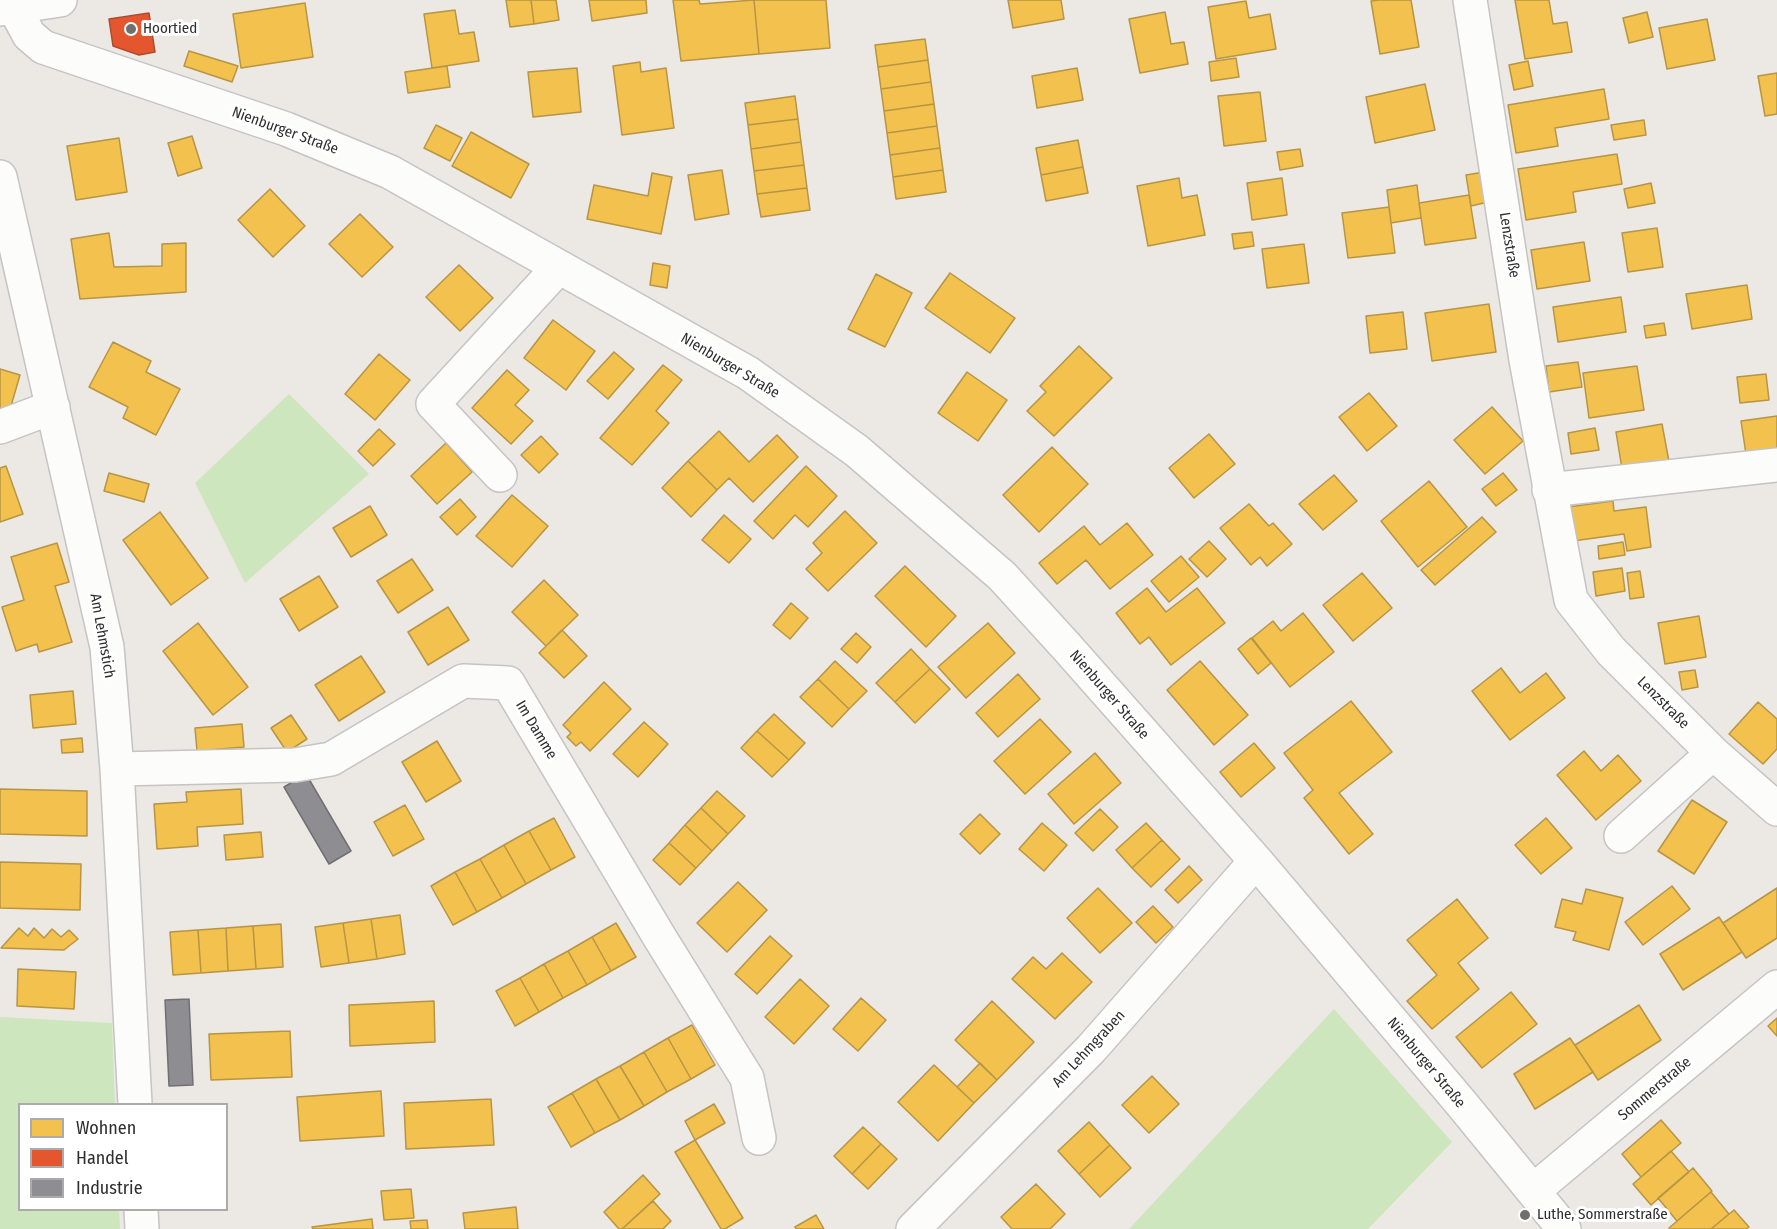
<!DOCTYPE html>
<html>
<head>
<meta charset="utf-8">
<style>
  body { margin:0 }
  #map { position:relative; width:1777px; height:1229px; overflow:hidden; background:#ece8e4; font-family:"Fira Sans Condensed",sans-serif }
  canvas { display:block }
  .legend { position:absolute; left:18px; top:1103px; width:210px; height:108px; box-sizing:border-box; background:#fff; border:2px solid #ababab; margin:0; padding:8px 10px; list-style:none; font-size:18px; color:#2e2e2e }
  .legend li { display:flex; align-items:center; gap:12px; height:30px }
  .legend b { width:30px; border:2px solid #ababab }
</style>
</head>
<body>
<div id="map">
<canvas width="1777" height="1229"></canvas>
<ul class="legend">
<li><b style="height:16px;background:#f2c14e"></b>Wohnen</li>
<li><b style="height:16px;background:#e4572e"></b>Handel</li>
<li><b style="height:16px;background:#8d8d92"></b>Industrie</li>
</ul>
</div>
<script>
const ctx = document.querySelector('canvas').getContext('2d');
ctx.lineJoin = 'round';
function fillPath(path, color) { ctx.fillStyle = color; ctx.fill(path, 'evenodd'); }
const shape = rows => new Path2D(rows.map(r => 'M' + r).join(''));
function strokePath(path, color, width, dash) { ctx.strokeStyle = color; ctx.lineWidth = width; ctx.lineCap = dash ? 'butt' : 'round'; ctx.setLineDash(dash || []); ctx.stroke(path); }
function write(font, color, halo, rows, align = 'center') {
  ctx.font = font + ' "Fira Sans Condensed",sans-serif'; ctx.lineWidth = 6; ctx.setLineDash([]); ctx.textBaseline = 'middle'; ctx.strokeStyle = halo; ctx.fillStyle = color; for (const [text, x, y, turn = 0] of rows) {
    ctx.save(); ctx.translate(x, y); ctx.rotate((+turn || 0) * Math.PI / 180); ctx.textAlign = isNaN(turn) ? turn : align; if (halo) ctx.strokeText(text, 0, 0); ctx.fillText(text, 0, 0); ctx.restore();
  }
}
fillPath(shape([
  [289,394,369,474,245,583,195,483],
  [1334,1009,1452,1142,1368,1229,1129,1229],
  [0,1017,112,1023,115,1104,20,1104,20,1210,119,1210,120,1229,0,1229]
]), '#cee6be');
const homes = shape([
  [506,0,531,0,534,24,510,27,506,0],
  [531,0,556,0,559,20,534,24,531,0],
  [589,0,646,0,647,13,592,21,589,0],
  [673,0,699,0,700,4,754,0,759,54,681,61,673,0],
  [754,0,826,0,830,48,759,54,754,0],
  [1008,0,1061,0,1064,19,1013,28,1008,0],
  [1379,0,1411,0,1419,47,1380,54,1371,1,1379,0],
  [1515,0,1549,0,1553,24,1567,22,1572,52,1525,59,1515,0],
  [1246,1,1249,18,1270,14,1276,49,1216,59,1208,7,1246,1],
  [305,3,313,57,241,68,233,14,305,3],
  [455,10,459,34,474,32,479,61,432,68,424,14,455,10],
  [1165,12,1171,44,1184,42,1188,64,1140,73,1129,19,1165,12],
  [1647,12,1653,37,1629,43,1623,18,1647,12],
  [1707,19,1715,60,1667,69,1659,28,1707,19],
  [925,39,928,60,878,67,875,45,925,39],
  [189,51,238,66,232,82,184,66,189,51],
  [1236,58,1239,77,1211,81,1209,62,1236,58],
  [928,60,931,82,881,89,878,67,928,60],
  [1528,61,1533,86,1514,90,1509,65,1528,61],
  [640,62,641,72,666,68,674,128,622,135,613,66,640,62],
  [447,66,450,87,408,93,405,72,447,66],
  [577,68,581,112,533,117,528,72,577,68],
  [1077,68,1083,100,1037,108,1032,76,1077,68],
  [1777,73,1777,114,1765,116,1758,76,1777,73],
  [931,82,934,104,884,111,881,89,931,82],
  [1425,84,1435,130,1375,143,1366,97,1425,84],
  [1604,89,1609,119,1555,128,1558,146,1516,153,1508,105,1604,89],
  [1260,92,1266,141,1224,146,1218,96,1260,92],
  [795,96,798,119,748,125,745,103,795,96],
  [934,104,937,126,887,133,884,111,934,104],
  [798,119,801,142,751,149,748,125,798,119],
  [1644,120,1646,135,1614,140,1611,125,1644,120],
  [436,125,462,138,450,161,424,148,436,125],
  [937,126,940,148,890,155,887,133,937,126],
  [471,132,529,164,511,198,452,166,471,132],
  [192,136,202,168,178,176,168,143,192,136],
  [119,138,127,192,76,200,67,146,119,138],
  [1078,140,1083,167,1041,175,1036,148,1078,140],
  [801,142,804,165,754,171,751,149,801,142],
  [940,148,943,170,893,177,890,155,940,148],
  [1300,149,1303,166,1280,170,1277,152,1300,149],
  [1617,154,1622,184,1573,192,1576,212,1526,220,1518,169,1617,154],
  [804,165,807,188,757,194,754,171,804,165],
  [1083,167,1088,193,1046,201,1041,175,1083,167],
  [722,170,729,214,695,220,688,175,722,170],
  [943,170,946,192,896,199,893,177,943,170],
  [1484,172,1488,202,1471,206,1466,175,1484,172],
  [652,173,672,177,661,234,587,219,594,185,648,196,652,173],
  [1179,178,1182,198,1197,195,1205,235,1148,246,1137,186,1179,178],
  [1282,178,1287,215,1252,220,1247,183,1282,178],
  [1651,183,1655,203,1628,208,1624,189,1651,183],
  [1417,185,1421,218,1391,223,1387,190,1417,185],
  [807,188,810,210,761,217,757,194,807,188],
  [270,189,305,226,273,257,238,220,270,189],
  [1469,195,1476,238,1425,245,1419,203,1469,195],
  [1389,207,1395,253,1348,258,1342,213,1389,207],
  [360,214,393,247,362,277,329,244,360,214],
  [1657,228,1663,267,1628,272,1622,233,1657,228],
  [1252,232,1254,246,1234,249,1232,234,1252,232],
  [109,233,114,267,162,266,162,244,186,243,186,292,80,299,71,239,109,233],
  [1584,242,1590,281,1537,289,1531,250,1584,242],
  [1304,244,1309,283,1267,288,1262,249,1304,244],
  [653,263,670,266,667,288,650,285,653,263],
  [459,265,493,298,460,331,426,297,459,265],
  [950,273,1015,318,990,353,925,308,950,273],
  [876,274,912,293,885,347,848,329,876,274],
  [1747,285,1752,319,1692,329,1686,294,1747,285],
  [1621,297,1626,332,1558,342,1553,307,1621,297],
  [1489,304,1496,352,1432,361,1425,313,1489,304],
  [1403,312,1407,349,1370,353,1366,316,1403,312],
  [553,320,595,351,566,390,524,358,553,320],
  [1664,323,1666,335,1646,338,1644,326,1664,323],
  [113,342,151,361,146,372,180,389,156,435,123,418,128,407,89,387,113,342],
  [1079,346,1112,378,1054,436,1027,411,1046,392,1040,386,1079,346],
  [614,352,634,369,608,399,587,381,614,352],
  [379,354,410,380,375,420,345,394,379,354],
  [1578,362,1582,387,1549,392,1546,366,1578,362],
  [663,365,682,380,656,411,669,423,632,465,600,438,663,365],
  [1637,366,1644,410,1589,418,1583,373,1637,366],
  [0,369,20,375,9,413,0,410,0,369],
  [507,370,529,390,515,405,533,421,511,444,472,408,507,370],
  [967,372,1007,400,978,441,938,413,967,372],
  [1766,374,1769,400,1740,403,1737,377,1766,374],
  [1369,393,1397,426,1367,451,1339,417,1369,393],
  [1492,407,1523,441,1485,474,1454,440,1492,407],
  [1777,416,1777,457,1747,461,1741,421,1777,416],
  [1662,424,1670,467,1623,475,1616,432,1662,424],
  [1595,428,1599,450,1571,454,1568,433,1595,428],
  [379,429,395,444,373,466,358,451,379,429],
  [719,431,749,462,777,435,798,457,753,502,729,478,717,490,688,461,719,431],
  [1209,434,1235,464,1194,498,1169,468,1209,434],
  [541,436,558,454,539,473,521,455,541,436],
  [446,443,472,472,437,504,411,476,446,443],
  [1052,447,1088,484,1039,532,1003,495,1052,447],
  [688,461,717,490,691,517,662,488,688,461],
  [6,466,23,514,0,522,0,468,6,466],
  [806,466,837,496,808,527,795,515,773,539,754,521,806,466],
  [109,473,149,484,144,502,104,491,109,473],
  [1503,473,1517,490,1496,506,1482,489,1503,473],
  [1334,475,1357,501,1323,530,1299,504,1334,475],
  [1429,481,1467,527,1418,567,1381,521,1429,481],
  [512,495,548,526,512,567,476,536,512,495],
  [460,499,476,517,457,535,440,517,460,499],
  [1613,501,1614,511,1646,507,1651,547,1627,551,1624,534,1573,541,1568,507,1613,501],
  [1249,504,1269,526,1273,523,1292,544,1267,566,1260,557,1251,565,1220,528,1249,504],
  [370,506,387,535,351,557,333,528,370,506],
  [845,511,877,543,828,591,806,569,822,553,813,543,845,511],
  [160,512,208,578,171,605,123,540,160,512],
  [724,515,751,539,729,563,702,540,724,515],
  [1482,517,1496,532,1435,585,1421,570,1482,517],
  [1127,523,1153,555,1110,589,1086,560,1057,584,1039,563,1084,526,1100,545,1127,523],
  [1209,541,1226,559,1207,577,1189,559,1209,541],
  [1623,542,1625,555,1599,559,1598,546,1623,542],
  [57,543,69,582,55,586,72,642,39,652,37,644,16,651,2,607,24,600,11,557,57,543],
  [1181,556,1199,577,1169,602,1151,581,1181,556],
  [412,559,433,590,398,613,377,581,412,559],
  [905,566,956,616,926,647,875,596,905,566],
  [1622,568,1625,591,1596,596,1593,572,1622,568],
  [1640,571,1644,597,1630,599,1627,573,1640,571],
  [1362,573,1392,608,1353,641,1323,605,1362,573],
  [319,576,338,607,299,631,280,599,319,576],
  [544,580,578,615,546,646,512,612,544,580],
  [1147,588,1166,612,1197,588,1225,623,1171,665,1149,637,1140,644,1116,613,1147,588],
  [791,603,808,618,790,639,773,625,791,603],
  [448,607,469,640,428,665,408,632,448,607],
  [1303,613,1334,652,1290,687,1252,638,1273,621,1281,631,1303,613],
  [1699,616,1706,657,1665,664,1658,623,1699,616],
  [198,623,248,687,213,715,163,651,198,623],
  [988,623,1015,653,966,698,938,667,988,623],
  [562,630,587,656,564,678,539,653,562,630],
  [856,633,871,647,857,663,841,649,856,633],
  [1251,638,1271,663,1258,674,1238,649,1251,638],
  [911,649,930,669,895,702,876,683,911,649],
  [361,656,385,692,339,721,315,685,361,656],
  [835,661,867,691,849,709,818,679,835,661],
  [1200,661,1248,715,1214,745,1167,690,1200,661],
  [1501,668,1520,693,1546,673,1565,698,1510,740,1472,691,1501,668],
  [930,669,950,689,915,723,895,702,930,669],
  [1695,670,1698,687,1682,690,1679,672,1695,670],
  [1018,674,1040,699,998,737,976,713,1018,674],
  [818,679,849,709,832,727,800,697,818,679],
  [604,682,631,709,590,751,581,742,576,746,567,737,571,733,563,725,604,682],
  [73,691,76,724,33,728,30,695,73,691],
  [1351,701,1392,752,1339,793,1373,834,1349,854,1304,798,1313,790,1284,753,1351,701],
  [1758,702,1777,719,1777,749,1763,764,1729,734,1758,702],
  [774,714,805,743,789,760,757,731,774,714],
  [291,715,307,739,287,752,271,728,291,715],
  [1040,719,1071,752,1025,794,994,761,1040,719],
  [644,722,668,744,638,777,613,754,644,722],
  [242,724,244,747,197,751,195,728,242,724],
  [757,731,789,760,772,777,741,748,757,731],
  [82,738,83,752,62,753,61,740,82,738],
  [437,741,461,781,426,802,402,762,437,741],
  [1254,743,1275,768,1241,797,1220,772,1254,743],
  [1584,751,1601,771,1618,755,1641,781,1596,820,1557,775,1584,751],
  [1095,753,1121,783,1074,824,1048,794,1095,753],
  [0,789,87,791,87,836,0,834,0,789],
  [241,789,243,824,197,827,198,846,157,849,154,804,187,802,186,792,241,789],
  [717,791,745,816,728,834,701,808,717,791],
  [1692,800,1727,822,1694,874,1658,851,1692,800],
  [405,805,424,839,393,856,374,822,405,805],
  [701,808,728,834,712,851,685,825,701,808],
  [1100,809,1118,827,1093,851,1075,833,1100,809],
  [980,814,1000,834,980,854,960,834,980,814],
  [554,818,575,857,551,870,529,831,554,818],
  [1546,818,1572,848,1541,874,1515,845,1546,818],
  [1042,823,1067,845,1044,871,1019,849,1042,823],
  [1146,823,1162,840,1132,868,1116,850,1146,823],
  [685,825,712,851,696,868,669,843,685,825],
  [529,831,551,870,526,884,504,845,529,831],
  [261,832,263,857,226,860,224,835,261,832],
  [1162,840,1180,859,1151,887,1132,868,1162,840],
  [669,843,696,868,680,885,653,860,669,843],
  [504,845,526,884,502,898,480,859,504,845],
  [480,859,502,898,477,912,455,872,480,859],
  [0,862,81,864,80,910,0,908,0,862],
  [1189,866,1202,880,1178,903,1165,890,1189,866],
  [455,872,477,912,453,925,431,886,455,872],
  [738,882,767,910,727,952,697,923,738,882],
  [1672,886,1690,909,1643,945,1625,922,1672,886],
  [1098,888,1132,923,1100,953,1067,918,1098,888],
  [1777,888,1777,938,1746,958,1723,923,1777,888],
  [1586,889,1623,898,1609,950,1573,940,1576,932,1555,927,1562,899,1582,904,1586,889],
  [1457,899,1488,938,1458,963,1479,989,1432,1029,1407,1001,1437,975,1407,940,1457,899],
  [1153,906,1173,927,1156,943,1136,922,1153,906],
  [400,915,405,954,377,959,371,919,400,915],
  [1719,917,1742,952,1683,990,1660,954,1719,917],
  [371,919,377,959,349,963,343,923,371,919],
  [343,923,349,963,321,967,315,927,343,923],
  [616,923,636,957,611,971,592,937,616,923],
  [281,924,283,967,256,969,253,926,281,924],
  [253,926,256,969,228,971,226,928,253,926],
  [19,928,28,936,34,928,44,938,52,929,61,937,69,930,78,939,64,950,1,948,19,928],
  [226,928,228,971,201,973,198,930,226,928],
  [198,930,201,973,173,975,170,932,198,930],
  [770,936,792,956,757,994,735,974,770,936],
  [592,937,611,971,587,985,568,951,592,937],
  [568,951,587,985,563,998,544,964,568,951],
  [1062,953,1092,982,1055,1019,1012,979,1033,957,1046,969,1062,953],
  [544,964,563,998,539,1012,520,978,544,964],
  [18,969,76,972,74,1009,17,1006,18,969],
  [520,978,539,1012,515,1026,496,991,520,978],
  [800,979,829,1006,794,1044,765,1017,800,979],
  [1511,992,1537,1024,1482,1068,1456,1037,1511,992],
  [861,998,886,1020,858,1051,833,1029,861,998],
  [434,1001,435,1042,350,1046,349,1005,434,1001],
  [992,1001,1034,1042,997,1080,955,1040,992,1001],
  [1639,1005,1661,1040,1598,1080,1575,1045,1639,1005],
  [1777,1018,1777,1036,1768,1026,1777,1018],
  [692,1025,715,1065,691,1079,668,1038,692,1025],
  [290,1031,292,1077,211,1080,209,1034,290,1031],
  [668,1038,691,1079,667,1092,644,1052,668,1038],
  [1570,1038,1593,1072,1535,1109,1514,1074,1570,1038],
  [644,1052,667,1092,644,1106,620,1066,644,1052],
  [980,1063,997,1080,974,1103,957,1087,980,1063],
  [934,1065,974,1103,938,1141,898,1102,934,1065],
  [620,1066,644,1106,620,1120,596,1079,620,1066],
  [1152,1076,1179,1104,1149,1133,1122,1105,1152,1076],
  [596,1079,620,1120,595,1133,572,1093,596,1079],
  [381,1091,384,1136,300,1141,297,1097,381,1091],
  [572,1093,595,1133,571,1147,548,1107,572,1093],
  [491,1099,494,1145,406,1149,404,1103,491,1099],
  [714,1104,725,1123,695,1140,685,1121,714,1104],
  [1661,1120,1681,1143,1641,1177,1622,1154,1661,1120],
  [1089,1122,1110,1145,1079,1174,1058,1151,1089,1122],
  [863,1127,881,1144,852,1174,834,1156,863,1127],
  [695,1140,743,1218,725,1229,721,1229,675,1152,695,1140],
  [881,1144,897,1159,868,1189,852,1174,881,1144],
  [1110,1145,1131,1168,1100,1197,1079,1174,1110,1145],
  [1671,1151,1689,1172,1651,1205,1633,1184,1671,1151],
  [1693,1168,1712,1191,1677,1221,1658,1198,1693,1168],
  [643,1175,660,1194,622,1229,619,1229,604,1212,643,1175],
  [1036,1184,1065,1214,1050,1229,1012,1229,1001,1217,1036,1184],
  [411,1189,414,1218,384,1220,381,1191,411,1189],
  [1711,1192,1729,1214,1711,1229,1670,1229,1669,1228,1711,1192],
  [653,1201,671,1221,663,1229,622,1229,653,1201],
  [516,1207,518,1229,465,1229,463,1213,516,1207],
  [1734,1210,1749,1227,1746,1229,1711,1229,1734,1210],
  [816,1215,824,1229,796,1229,795,1227,816,1215],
  [372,1219,373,1229,313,1229,312,1227,372,1219],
  [427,1220,428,1229,411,1229,410,1221,427,1220]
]);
fillPath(homes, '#f2c14e');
strokePath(homes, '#b79544', 1.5);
const shops = shape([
  [149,13,155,52,139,55,113,46,109,19,149,13]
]);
fillPath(shops, '#e4572e');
strokePath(shops, '#ad4b2e', 1.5);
const industry = shape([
  [306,774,351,851,329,864,284,787,306,774],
  [189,999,193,1085,169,1086,165,1000,189,999]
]);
fillPath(industry, '#8d8d92');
strokePath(industry, '#707074', 1.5);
const minor = shape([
  [13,0,14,7,29,35,43,47,286,129,390,172,748,373,857,451,1002,576,1065,645,1256,861,1461,1103,1564,1229],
  [1470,0,1526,360,1571,600,1611,651,1713,753,1777,809],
  [0,9,60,0],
  [0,177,107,647,117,769,135,1104],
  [0,427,53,407],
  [500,475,433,404,558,268],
  [1549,490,1777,465],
  [117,769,295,765,331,759,463,681,508,683,660,938,747,1078,759,1138],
  [1621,836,1713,753],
  [1533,1191,1777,987],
  [141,1210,142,1229],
  [913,1229,1091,1049,1256,861]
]);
strokePath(minor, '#c5c4c5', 36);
strokePath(minor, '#fcfcfb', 33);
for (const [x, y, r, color] of [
  [131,29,6,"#706f6e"],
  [1525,1215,6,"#706f6e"]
]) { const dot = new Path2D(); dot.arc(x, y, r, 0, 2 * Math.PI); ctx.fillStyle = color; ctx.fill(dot); strokePath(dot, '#fff', 2); }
write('15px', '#2e2e2e', '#fff', [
  ["Hoortied",143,29],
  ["Luthe, Sommerstraße",1537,1215]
], 'left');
write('15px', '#2e2e2e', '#fff', [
  ["Nienburger Straße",285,131,20],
  ["Lenzstraße",1509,245,81],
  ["Nienburger Straße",730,366,31],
  ["Am Lehmstich",102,636,80],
  ["Nienburger Straße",1109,695,49],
  ["Lenzstraße",1663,703,45],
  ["Im Damme",536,730,59],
  ["Am Lehmgraben",1089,1049,-47],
  ["Nienburger Straße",1426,1063,50],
  ["Sommerstraße",1655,1089,-40]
]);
</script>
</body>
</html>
